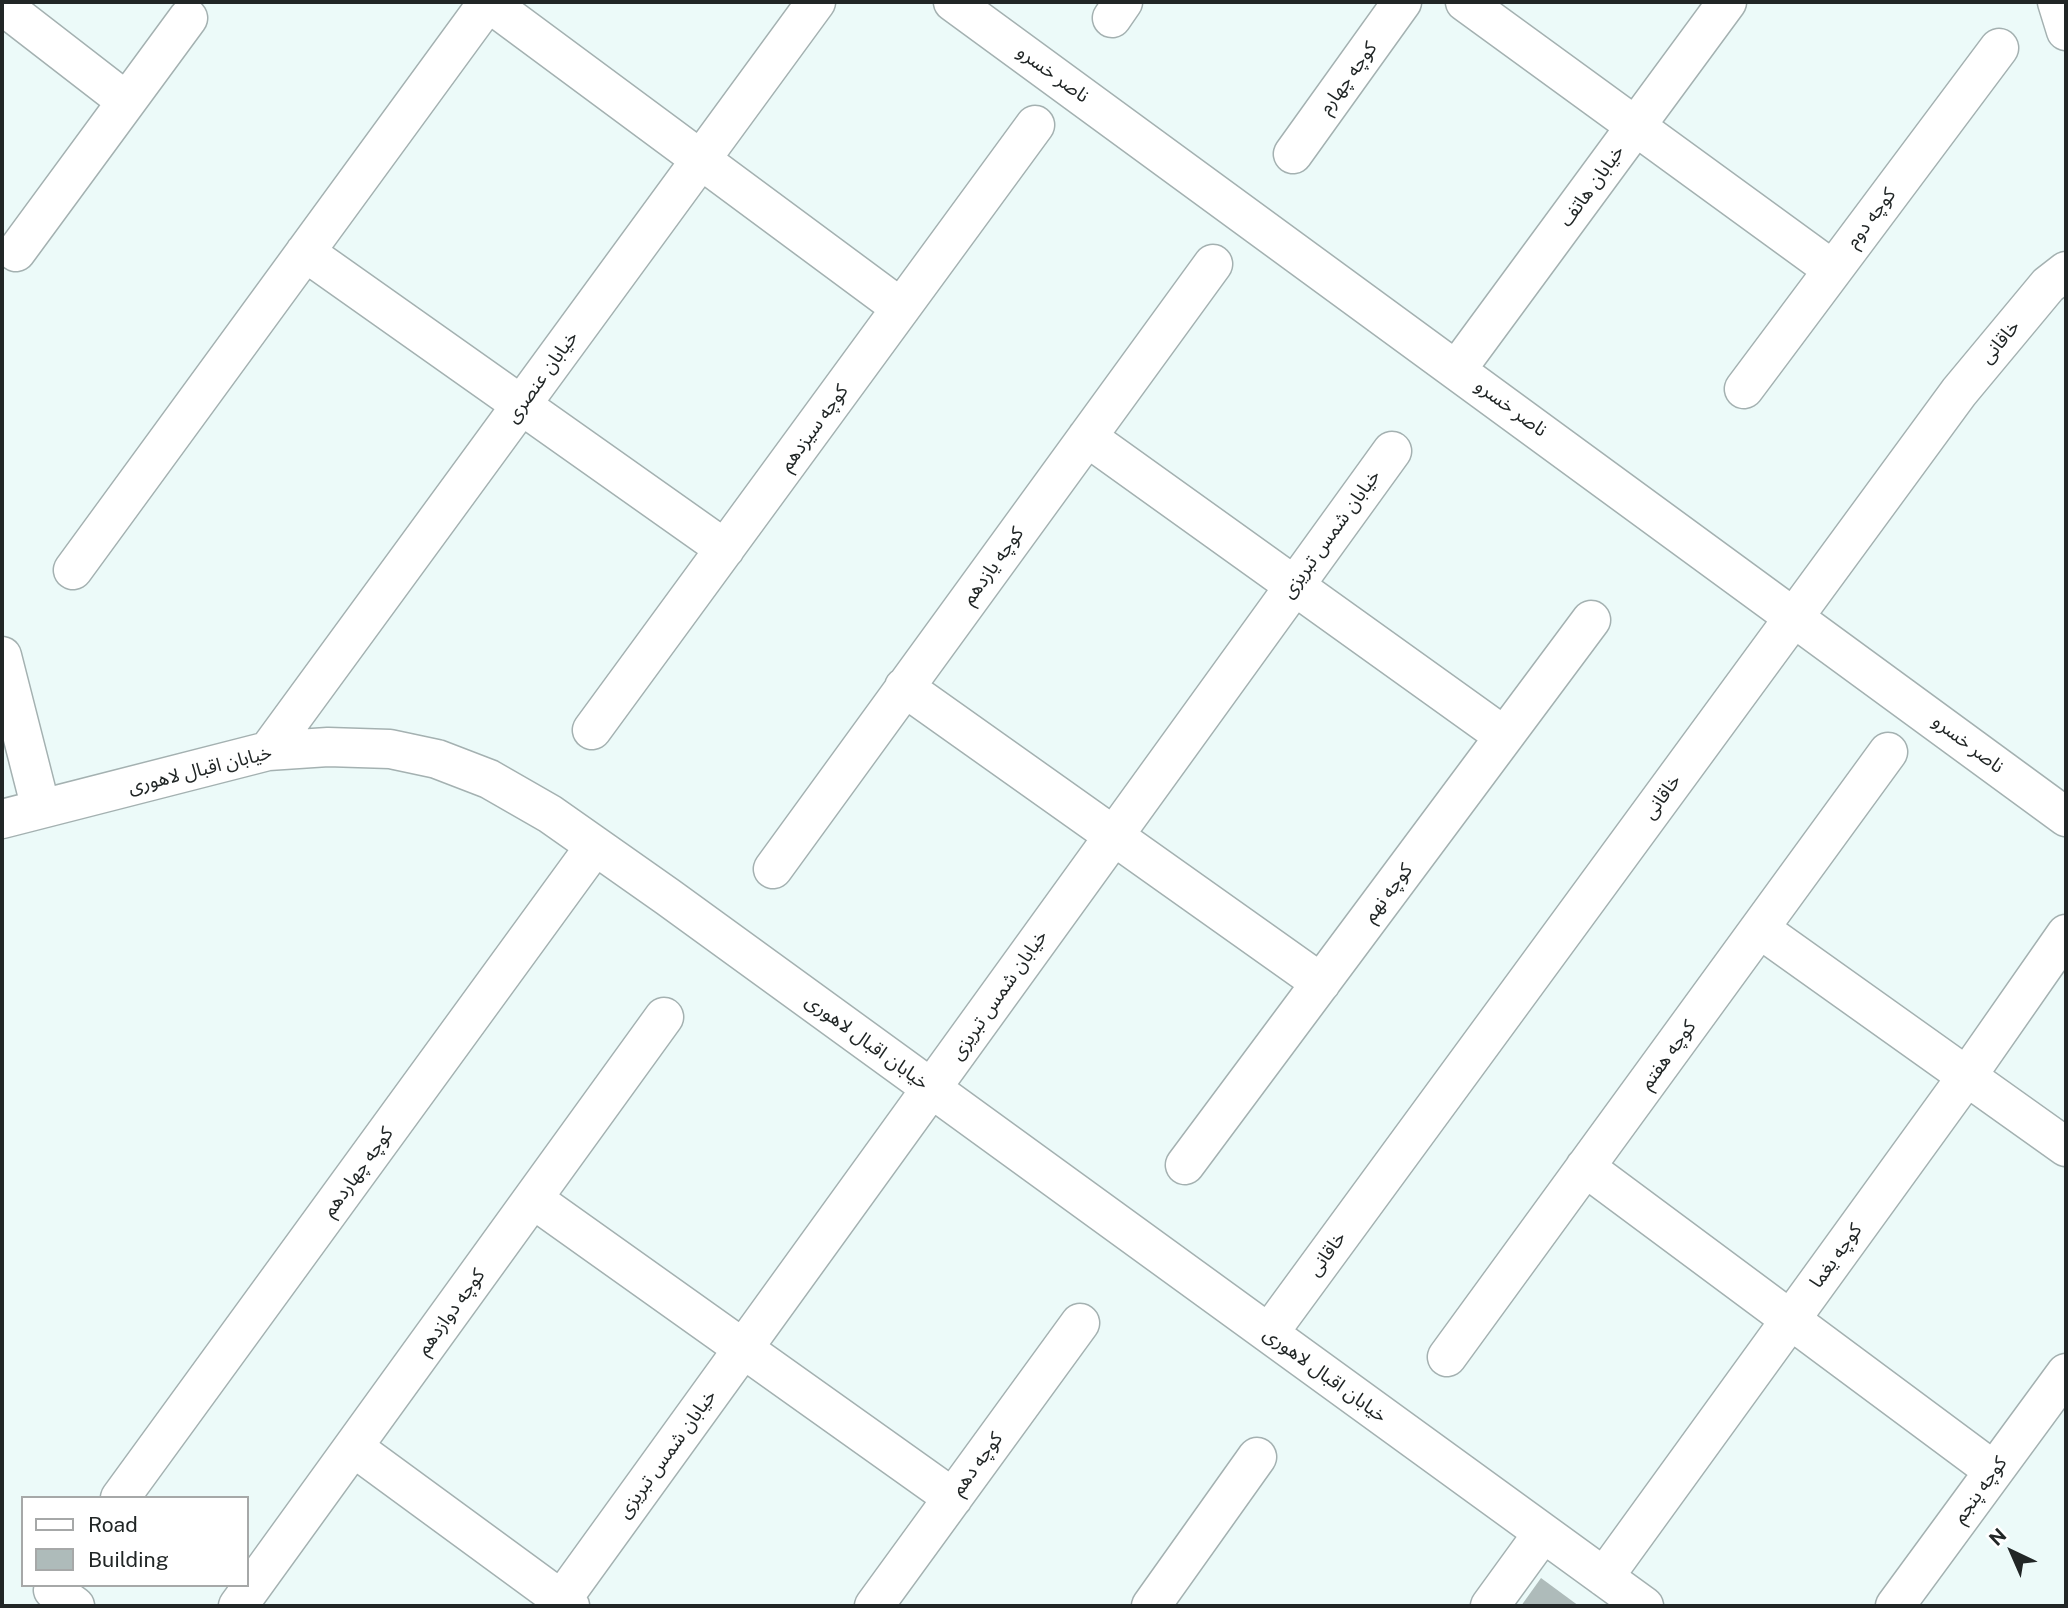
<!DOCTYPE html>
<html>
<head>
<meta charset="utf-8">
<style>
  body { margin:0 }
  #map { position:relative; width:2068px; height:1608px; overflow:hidden; background:#ecfaf9; font-family:"Public Sans",sans-serif }
  canvas { display:block }
  .frame { position:absolute; inset:0; border:4px solid #212626; pointer-events:none }
  .legend { position:absolute; left:21px; top:1496px; width:228px; height:91px; box-sizing:border-box; background:#fff; border:2px solid #a6a8a8; margin:0; padding:9px 12px; list-style:none; font-size:21px; color:#212626 }
  .legend li { display:flex; align-items:center; gap:14px; height:35px }
  .legend b { width:35px; border:2px solid #a6a8a8 }
  .north { position:absolute; left:1977px; top:1517px; width:70px; height:70px; -webkit-text-stroke:5px #fff; paint-order:stroke; rotate:316deg; font-size:19px; font-weight:700; line-height:28px; text-align:center; color:#212626 }
  .north::after { content:''; display:block; margin:auto; width:24px; height:32px; background:#212626; clip-path:polygon(50% 0,100% 100%,50% 72%,0 100%) }
</style>
</head>
<body>
<div id="map">
<canvas width="2068" height="1608"></canvas>
<div class="frame"></div>
<ul class="legend">
<li><b style="height:9px;background:#fff"></b>Road</li>
<li><b style="height:19px;background:#aebbba"></b>Building</li>
</ul>
<div class="north">N</div>
</div>
<script>
const ctx = document.querySelector('canvas').getContext('2d');
ctx.lineJoin = 'round';
function fillPath(path, color) { ctx.fillStyle = color; ctx.fill(path, 'evenodd'); }
const shape = rows => new Path2D(rows.map(r => 'M' + r).join(''));
function strokePath(path, color, width, dash) { ctx.strokeStyle = color; ctx.lineWidth = width; ctx.lineCap = dash ? 'butt' : 'round'; ctx.setLineDash(dash || []); ctx.stroke(path); }
function write(font, color, halo, rows, align = 'center') {
  ctx.font = font + ' "Public Sans","Noto Sans Arabic",sans-serif'; ctx.lineWidth = 5; ctx.setLineDash([]); ctx.textBaseline = 'middle'; ctx.strokeStyle = halo; ctx.fillStyle = color; for (const [text, x, y, turn = 0] of rows) {
    ctx.save(); ctx.translate(x, y); ctx.rotate((+turn || 0) * Math.PI / 180); ctx.textAlign = isNaN(turn) ? turn : align; if (halo) ctx.strokeText(text, 0, 0); ctx.fillText(text, 0, 0); ctx.restore();
  }
}
fillPath(shape([
  [1541,1578,1579,1606,1521,1606]
]), '#aebbba');
const minor = shape([
  [488,2,901,308],
  [953,2,2066,817],
  [1465,2,1833,270],
  [2057,2,2066,31],
  [2,5,126,101],
  [1112,18,1123,2],
  [1293,154,1402,2],
  [16,252,188,18],
  [305,252,725,549],
  [1457,369,1727,2],
  [1744,389,1999,48],
  [1087,437,1504,736],
  [73,570,488,2],
  [2,656,41,809],
  [904,687,1321,983],
  [592,730,1035,125],
  [268,751,816,2],
  [2,819,268,751,328,747,390,749,437,759,489,779,550,814,668,897,1644,1606],
  [773,869,1213,264],
  [1760,929,2066,1147],
  [1185,1165,1591,620],
  [1585,1167,1994,1471],
  [533,1199,953,1498],
  [1269,1333,1959,392,2048,285,2066,271],
  [1447,1357,1888,752],
  [353,1447,570,1606],
  [120,1498,595,846],
  [1604,1577,1967,1076,2066,934],
  [56,1585,53,1590,75,1606],
  [238,1606,664,1017],
  [557,1606,1392,451],
  [874,1606,1080,1323],
  [1151,1606,1257,1457],
  [1490,1606,1543,1533],
  [1895,1606,2066,1373]
]);
strokePath(minor, '#a4b1b1', 41);
strokePath(minor, '#fff', 38);
write('19px', '#212626', '#fff', [
  ["ناصر خسرو",1053,74,36],
  ["کوچه چهارم",1348,78,-54],
  ["خیابان هاتف",1592,186,-54],
  ["کوچه دوم",1871,218,-53],
  ["خاقانی",2000,342,-50],
  ["خیابان عنصری",542,377,-54],
  ["ناصر خسرو",1511,408,36],
  ["کوچه سیزدهم",814,428,-54],
  ["خیابان شمس تبریزی",1331,534,-54],
  ["کوچه یازدهم",993,566,-54],
  ["ناصر خسرو",1968,744,37],
  ["خیابان اقبال لاهوری",200,770,-14],
  ["خاقانی",1662,797,-54],
  ["کوچه نهم",1388,893,-53],
  ["خیابان شمس تبریزی",999,995,-55],
  ["خیابان اقبال لاهوری",867,1042,36],
  ["کوچه هفتم",1668,1055,-54],
  ["کوچه چهاردهم",358,1172,-54],
  ["خاقانی",1327,1254,-54],
  ["کوچه یغما",1836,1256,-54],
  ["کوچه دوازدهم",451,1312,-54],
  ["خیابان اقبال لاهوری",1325,1375,36],
  ["خیابان شمس تبریزی",667,1454,-54],
  ["کوچه دهم",977,1464,-54],
  ["کوچه پنجم",1980,1490,-54]
]);
</script>
</body>
</html>
